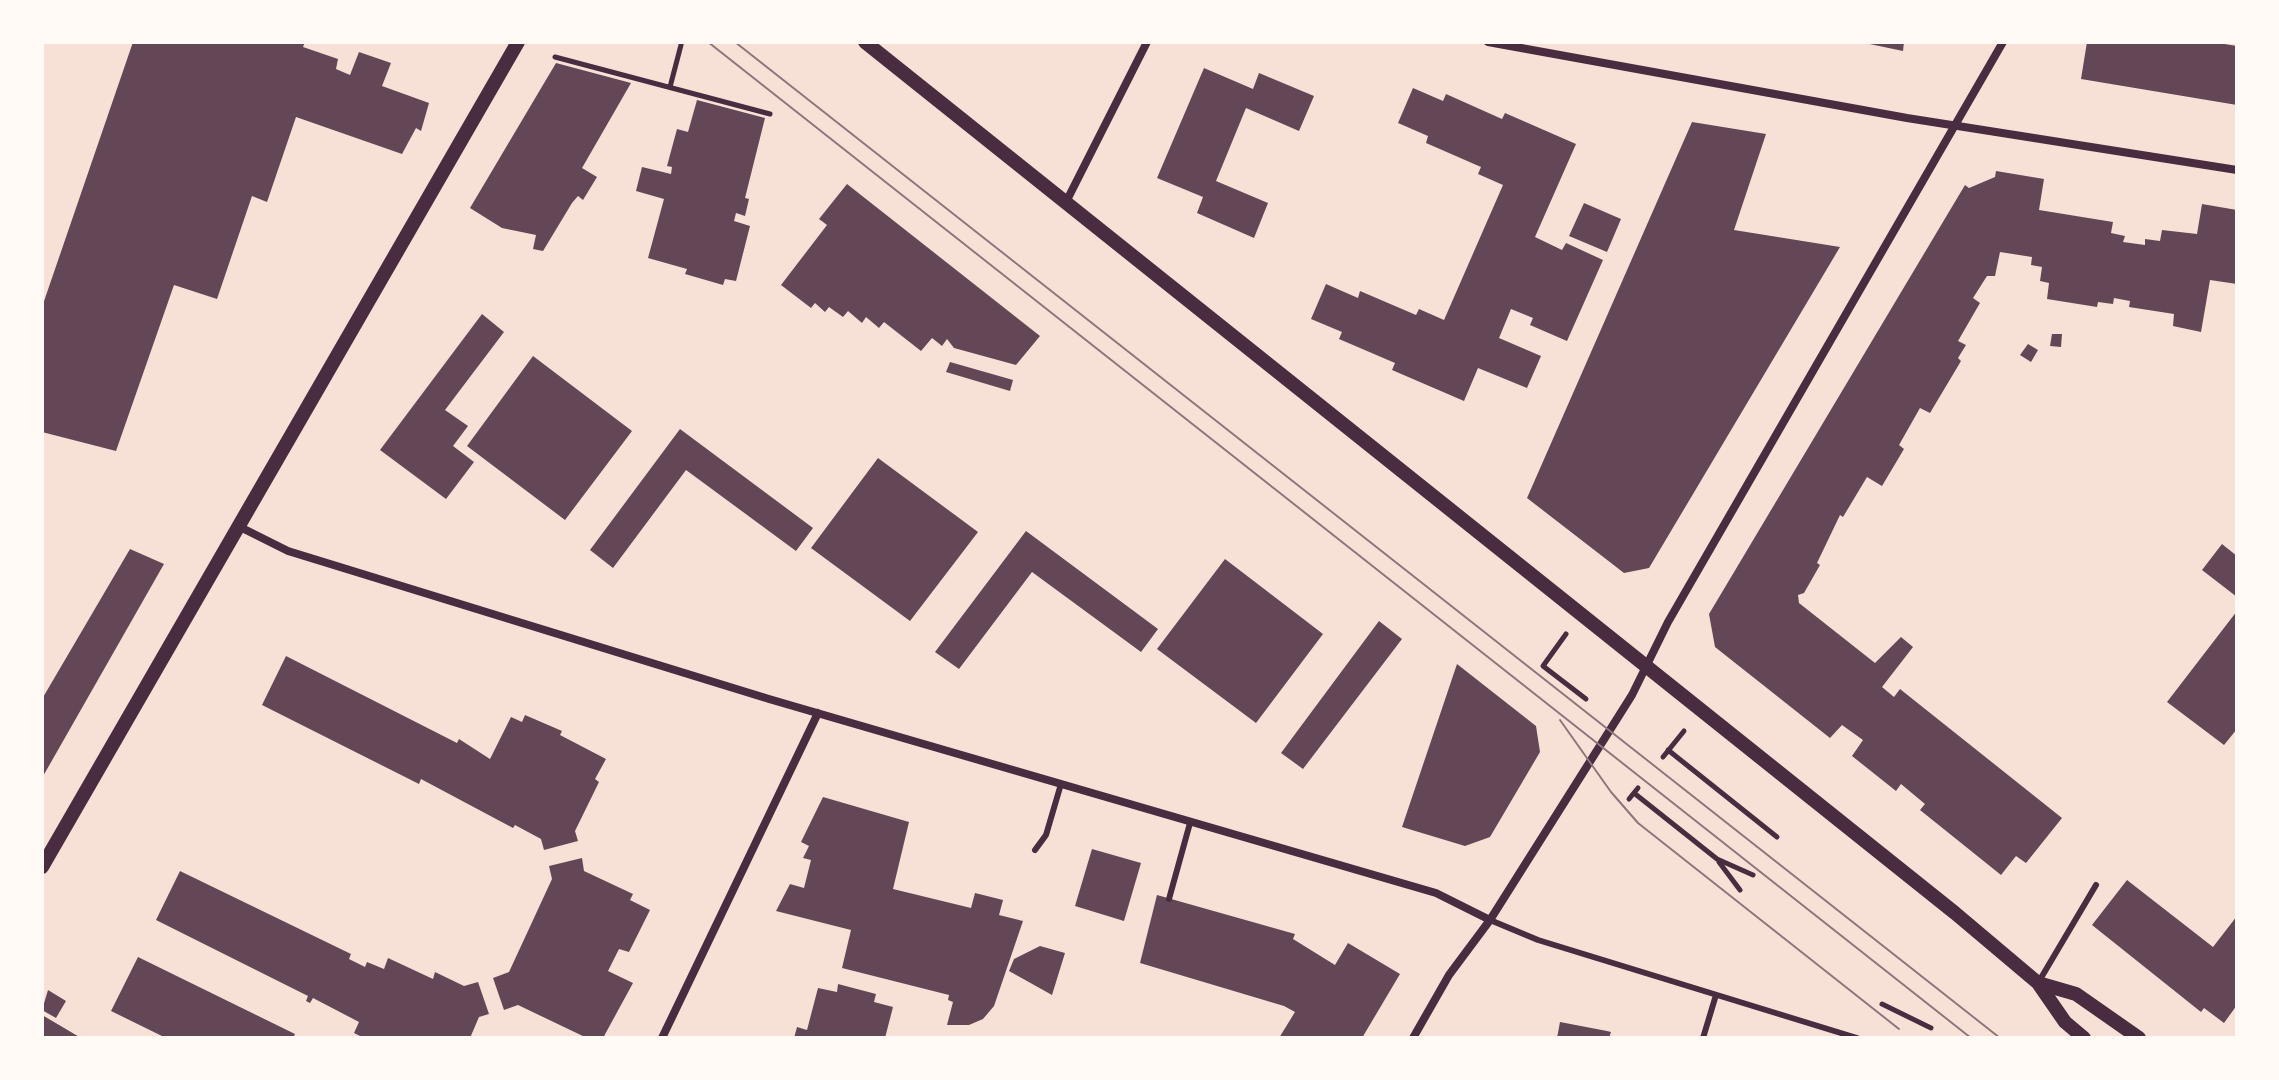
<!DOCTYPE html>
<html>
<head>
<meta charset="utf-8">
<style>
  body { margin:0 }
  #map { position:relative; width:2279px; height:1080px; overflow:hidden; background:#f7e1d7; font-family:"Source Sans 3",sans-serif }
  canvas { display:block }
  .frame { position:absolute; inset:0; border:44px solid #fffaf5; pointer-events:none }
</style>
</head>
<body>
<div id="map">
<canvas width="2279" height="1080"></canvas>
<div class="frame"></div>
</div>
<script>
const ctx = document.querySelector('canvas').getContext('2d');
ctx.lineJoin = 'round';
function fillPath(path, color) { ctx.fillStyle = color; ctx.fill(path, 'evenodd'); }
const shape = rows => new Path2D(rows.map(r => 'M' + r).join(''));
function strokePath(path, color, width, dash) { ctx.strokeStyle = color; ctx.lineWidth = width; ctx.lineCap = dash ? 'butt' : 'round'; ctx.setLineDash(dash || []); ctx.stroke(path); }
fillPath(shape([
  [133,42,305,42,303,47,338,59,336,69,350,75,359,52,391,63,382,86,429,103,421,131,416,128,402,154,296,117,267,202,252,196,217,299,174,285,116,451,42,432,42,307],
  [1860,42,1904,42,1903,51],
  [2087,42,2212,42,2237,46,2237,105,2081,79],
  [556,63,631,83,582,168,597,177,583,200,578,196,572,203,543,251,533,249,536,235,502,228,470,208],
  [1204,68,1253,89,1259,73,1314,96,1299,131,1246,108,1216,181,1268,203,1254,238,1197,213,1203,197,1157,178],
  [1413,88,1443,101,1446,94,1502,119,1505,113,1576,144,1535,237,1562,250,1566,243,1603,260,1567,341,1530,325,1533,318,1511,309,1499,338,1541,356,1527,388,1478,368,1464,401,1392,370,1395,363,1339,339,1342,332,1311,319,1326,284,1358,298,1360,291,1416,315,1419,309,1444,320,1503,185,1478,174,1481,167,1426,143,1428,136,1398,123],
  [697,100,765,118,745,198,749,199,745,216,736,213,734,221,750,226,736,281,725,279,723,285,685,274,687,269,648,258,664,199,636,191,642,167,671,174,672,167,667,166,677,129,688,132],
  [1692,122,1766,134,1734,230,1840,247,1649,568,1624,573,1527,498],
  [1996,171,2044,179,2039,210,2113,222,2111,233,2125,236,2123,242,2145,245,2145,239,2160,241,2162,230,2197,234,2202,204,2237,210,2237,284,2210,280,2201,332,2173,326,2174,314,2129,307,2130,301,2114,298,2113,304,2098,302,2097,307,2047,299,2049,283,2040,281,2042,267,2031,265,2032,257,2000,252,1995,276,1987,276,1973,298,1980,303,1958,341,1966,345,1958,358,1961,361,1930,413,1920,408,1899,445,1904,449,1882,486,1867,477,1843,517,1840,515,1817,563,1820,565,1804,593,1798,595,1799,603,1875,663,1901,637,1913,647,1882,687,1894,697,1900,689,2062,818,2026,863,2016,856,2001,875,1920,810,1925,804,1901,784,1896,791,1852,756,1863,740,1842,725,1830,738,1715,647,1709,614,1965,185,1969,188,1995,177],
  [847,184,1040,336,1016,365,954,348,947,339,942,346,932,338,921,351,884,322,879,328,866,317,862,323,848,311,843,317,829,307,825,312,815,303,811,308,781,285,827,225,819,219],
  [1584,203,1621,219,1607,252,1569,236],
  [482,314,504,332,445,410,468,426,453,446,474,462,446,499,380,450],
  [2052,334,2062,334,2061,347,2050,346],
  [2028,344,2038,350,2031,362,2020,355],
  [533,356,632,431,565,520,467,446],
  [950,362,1013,380,1010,391,946,372],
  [680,429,813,528,796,551,686,470,613,568,590,550],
  [878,458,978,532,910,621,811,548],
  [1026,531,1158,629,1141,652,1032,572,959,669,935,652],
  [2222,544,2237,556,2237,597,2202,570],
  [130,549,164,564,42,778,42,699],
  [1225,559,1323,634,1256,723,1157,649],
  [2237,611,2237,729,2224,745,2167,702],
  [1379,621,1402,639,1303,769,1281,753],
  [286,656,457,743,459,739,490,759,511,717,522,722,525,715,562,731,560,735,606,759,595,779,599,782,575,831,578,841,544,850,541,839,515,825,513,828,421,779,419,784,262,705],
  [1457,664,1536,726,1540,752,1490,837,1465,846,1402,827],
  [823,797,909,822,893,889,971,908,975,893,1003,900,999,915,1023,921,994,1006,983,1019,969,1025,947,1025,953,1002,948,1000,949,995,842,968,851,930,776,911,790,884,804,888,811,860,803,858,809,846,801,842],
  [1092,849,1141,863,1124,921,1075,906],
  [582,858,584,871,633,894,630,900,650,910,629,952,619,949,608,971,633,983,603,1038,587,1038,518,1005,504,1010,493,978,509,972,552,879,549,866],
  [180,871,351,954,349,959,365,967,367,962,384,969,388,958,433,979,435,972,464,986,478,982,489,1014,479,1017,470,1038,364,1038,354,1033,359,1022,313,998,310,1003,306,1001,308,996,156,920],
  [2127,880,2213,947,2237,916,2237,1005,2224,1023,2204,1008,2201,1012,2092,925],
  [1157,895,1295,934,1293,939,1335,965,1348,943,1400,974,1362,1038,1279,1038,1295,1012,1284,1006,1140,963],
  [1040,946,1065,953,1052,995,1009,971,1014,959],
  [138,957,295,1034,293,1038,166,1038,111,1011],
  [838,984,876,994,874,1002,893,1007,885,1038,794,1038,797,1027,807,1030,818,988,837,992],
  [48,990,66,1001,56,1018,42,1010],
  [42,1015,54,1022,81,1038,42,1038],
  [1560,1022,1607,1031,1611,1032,1609,1038,1557,1038]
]), '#644757');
strokePath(shape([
  [555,57,770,114],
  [670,87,681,45],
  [1566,634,1543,666,1586,699],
  [1668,750,1777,837],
  [1663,757,1684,731],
  [1634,793,1717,859,1753,875],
  [1629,799,1638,788],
  [1719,862,1740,890],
  [1882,1004,1931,1028]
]), '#4a2c40', 5);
strokePath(shape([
  [1035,850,1046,835,1061,784],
  [1169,899,1190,823],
  [1490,920,1538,940,1857,1038],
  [2038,983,2096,885],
  [1703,1038,1716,995]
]), '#4a2c40', 6);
strokePath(shape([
  [1488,42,1907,118,2237,170],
  [1065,204,1147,42],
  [238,526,288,551,769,699,1436,893,1490,920],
  [662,1038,818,713],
  [1413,1038,1449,975,1490,920,1632,695,1668,622,2003,42]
]), '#4a2c40', 8);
strokePath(shape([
  [865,42,1955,913,2038,983,2065,1022,2084,1038],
  [42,867,518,42],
  [2038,983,2076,994,2139,1038]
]), '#4a2c40', 14);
strokePath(shape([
  [708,42,1971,1038],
  [735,42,2000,1038],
  [1560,720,1611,792,1638,823,1899,1029]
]), '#8f747c', 2);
</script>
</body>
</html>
